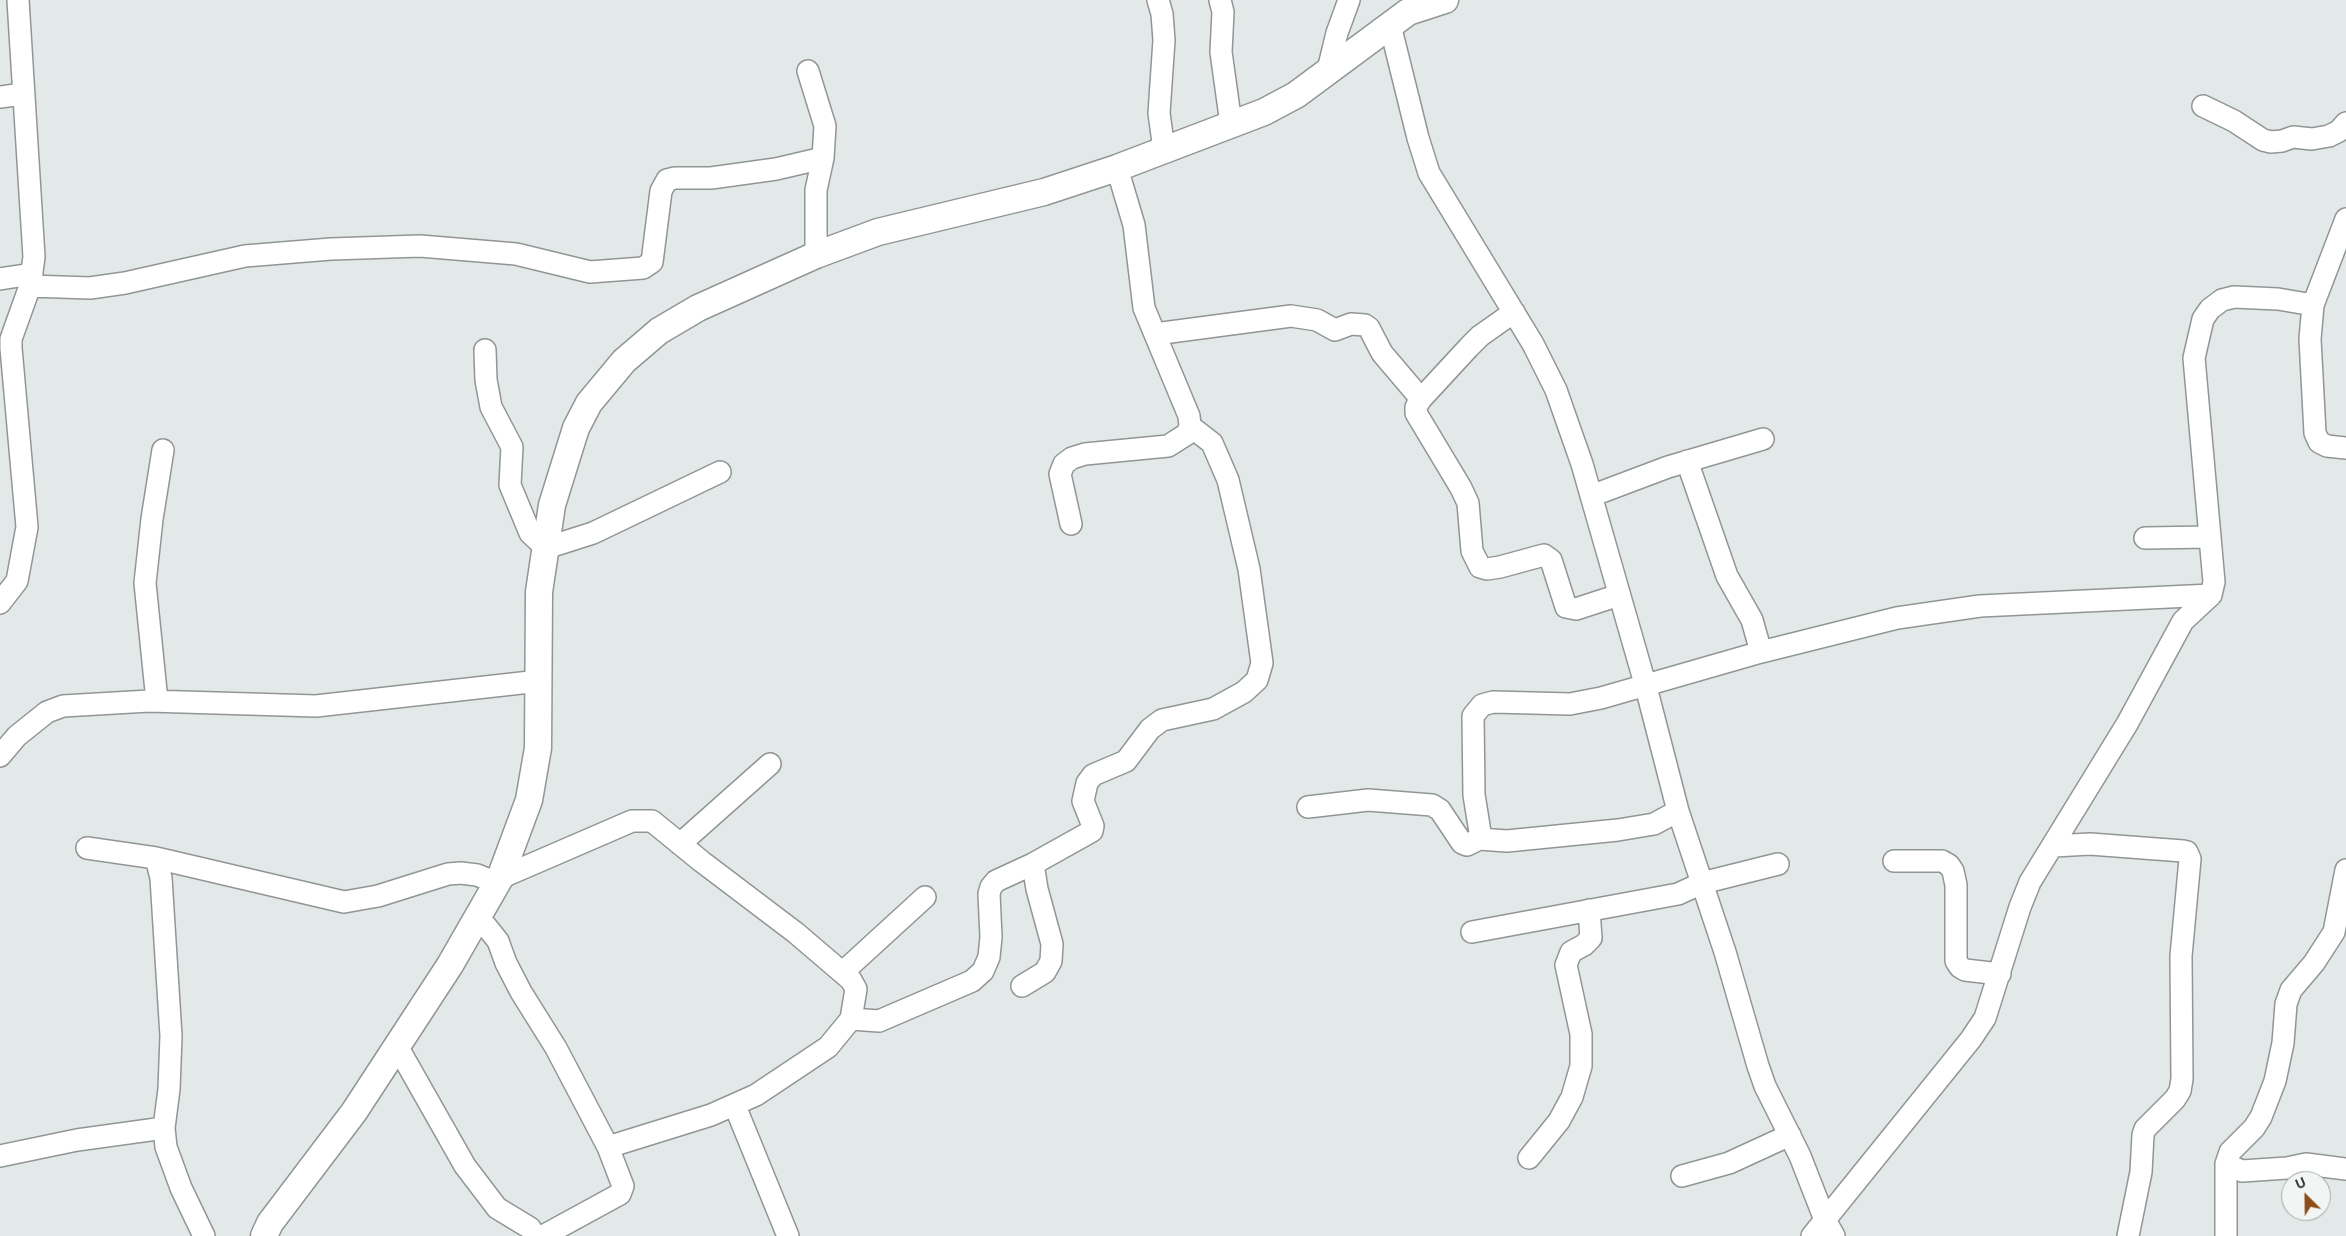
<!DOCTYPE html>
<html>
<head>
<meta charset="utf-8">
<style>
  body { margin:0 }
  #map { position:relative; width:2346px; height:1236px; overflow:hidden; background:#e3e8e8; font-family:"DM Sans",sans-serif }
  canvas { display:block }
  .north { position:absolute; left:2281px; top:1171px; width:50px; height:50px; box-sizing:border-box; background:#f1f6f5; border:1px solid #a1a5a5; border-radius:50%; rotate:337deg; font-size:14px; font-weight:700; line-height:20px; text-align:center; color:#2a2c2c }
  .north::after { content:''; display:block; margin:auto; width:18px; height:22px; background:#8d4c18; clip-path:polygon(50% 0,100% 100%,50% 72%,0 100%) }
</style>
</head>
<body>
<div id="map">
<canvas width="2346" height="1236"></canvas>
<div class="north">U</div>
</div>
<script>
const ctx = document.querySelector('canvas').getContext('2d');
ctx.lineJoin = 'round';
const shape = rows => new Path2D(rows.map(r => 'M' + r).join(''));
function strokePath(path, color, width, dash) { ctx.strokeStyle = color; ctx.lineWidth = width; ctx.lineCap = dash ? 'butt' : 'round'; ctx.setLineDash(dash || []); ctx.stroke(path); }
const minor = shape([
  [1158,0,1162,14,1164,40,1159,113,1164,150],
  [1220,0,1223,12,1221,52,1231,124],
  [1390,25,1418,138,1429,173,1533,344,1556,390,1582,464,1646,687,1678,811,1725,952,1758,1066,1765,1086,1800,1156,1825,1220,1834,1236],
  [1328,70,1337,33,1349,0],
  [808,71,825,126,823,158,816,190,816,255],
  [0,97,22,94],
  [2203,106,2234,121,2263,140,2271,142,2282,141,2293,137,2312,139,2329,136,2339,131,2346,123],
  [0,279,32,274],
  [30,286,90,288,125,283,245,256,331,249,420,246,516,254,590,272,643,268,652,262,661,191,667,180,675,178,711,178,776,169,823,158],
  [2313,305,2310,339,2315,433,2319,442,2327,446,2346,448],
  [1514,312,1480,336,1469,347,1421,399,1416,407,1416,413,1461,488,1468,503,1472,551,1480,567,1487,569,1500,567,1544,555,1551,560,1566,607,1576,609,1619,595],
  [1155,334,1291,316,1317,320,1335,330,1351,324,1365,325,1369,328,1382,353,1421,399],
  [485,350,486,380,491,407,512,447,510,485,530,533,546,548,593,533,720,472],
  [1687,461,1727,576,1752,620,1761,652],
  [1591,496,1668,467,1763,439],
  [1071,524,1060,474,1064,464,1072,458,1085,454,1168,446,1187,434,1190,426,1189,416,1144,308,1134,225,1117,168],
  [2145,538,2210,537],
  [0,603,17,581,27,527,11,348,11,339,30,286,34,257,18,0],
  [157,701,145,583,152,519,163,450],
  [0,756,17,736,47,712,63,706,149,701,316,706,539,681],
  [1308,807,1368,800,1432,805,1440,810,1462,843,1467,845,1479,839,1480,832,1474,795,1473,716,1482,705,1493,702,1570,704,1601,698,1761,652,1897,618,1980,606,2211,595],
  [1479,839,1507,841,1618,830,1654,824,1678,811],
  [680,844,770,764],
  [2054,846,2090,844,2183,851,2187,852,2190,859,2181,956,2182,1079,2180,1091,2175,1099,2145,1129,2143,1135,2141,1172,2128,1236],
  [87,848,156,858,344,902,378,896,448,874,461,873,477,875,497,883],
  [156,858,161,878,171,1036,169,1089,164,1128,166,1147,181,1188,204,1236],
  [1894,861,1942,861,1949,865,1953,871,1956,885,1956,961,1960,967,1965,970,2000,974],
  [476,919,486,926,498,941,506,963,521,992,556,1048,608,1147,711,1115,756,1095,828,1047,851,1019,856,989,851,980,796,933,701,861,652,821,632,821,500,878],
  [1472,932,1678,894,1702,883,1778,864],
  [843,972,925,897],
  [1022,986,1045,972,1051,961,1052,944,1037,889,1033,864],
  [851,1019,879,1021,972,981,983,971,989,957,991,937,989,894,991,887,996,881,1033,864,1092,831,1093,826,1083,801,1087,783,1093,775,1126,761,1150,729,1162,720,1213,709,1244,692,1257,680,1262,663,1249,569,1228,480,1212,443,1190,426],
  [397,1046,465,1166,497,1208,530,1228,535,1236],
  [735,1106,788,1236],
  [0,1156,77,1140,164,1128],
  [1529,1158,1559,1121,1572,1097,1581,1066,1581,1034,1566,965,1571,952,1584,945,1591,938,1589,910],
  [2226,1164,2242,1171,2287,1168,2306,1164,2346,1169],
  [1682,1176,1729,1163,1790,1135],
  [543,1236,620,1194,623,1186,608,1147],
  [1812,1236,1971,1039,1985,1018,2020,907,2030,882,2127,724,2183,621,2211,595,2214,582,2194,358,2203,319,2210,309,2222,300,2234,297,2278,299,2313,305,2346,219],
  [2226,1236,2226,1164,2230,1152,2254,1128,2261,1117,2275,1081,2283,1043,2286,1004,2291,990,2314,963,2334,932,2346,870]
]);
const tertiary = shape([
  [264,1236,270,1223,354,1112,450,965,500,878,529,800,538,748,539,592,552,505,576,428,589,403,624,361,659,331,698,308,816,255,878,232,1044,192,1117,168,1264,112,1296,95,1408,12,1445,0]
]);
strokePath(minor, '#919695', 24);
strokePath(tertiary, '#919695', 29);
strokePath(minor, '#fff', 21);
strokePath(tertiary, '#fff', 26);
</script>
</body>
</html>
